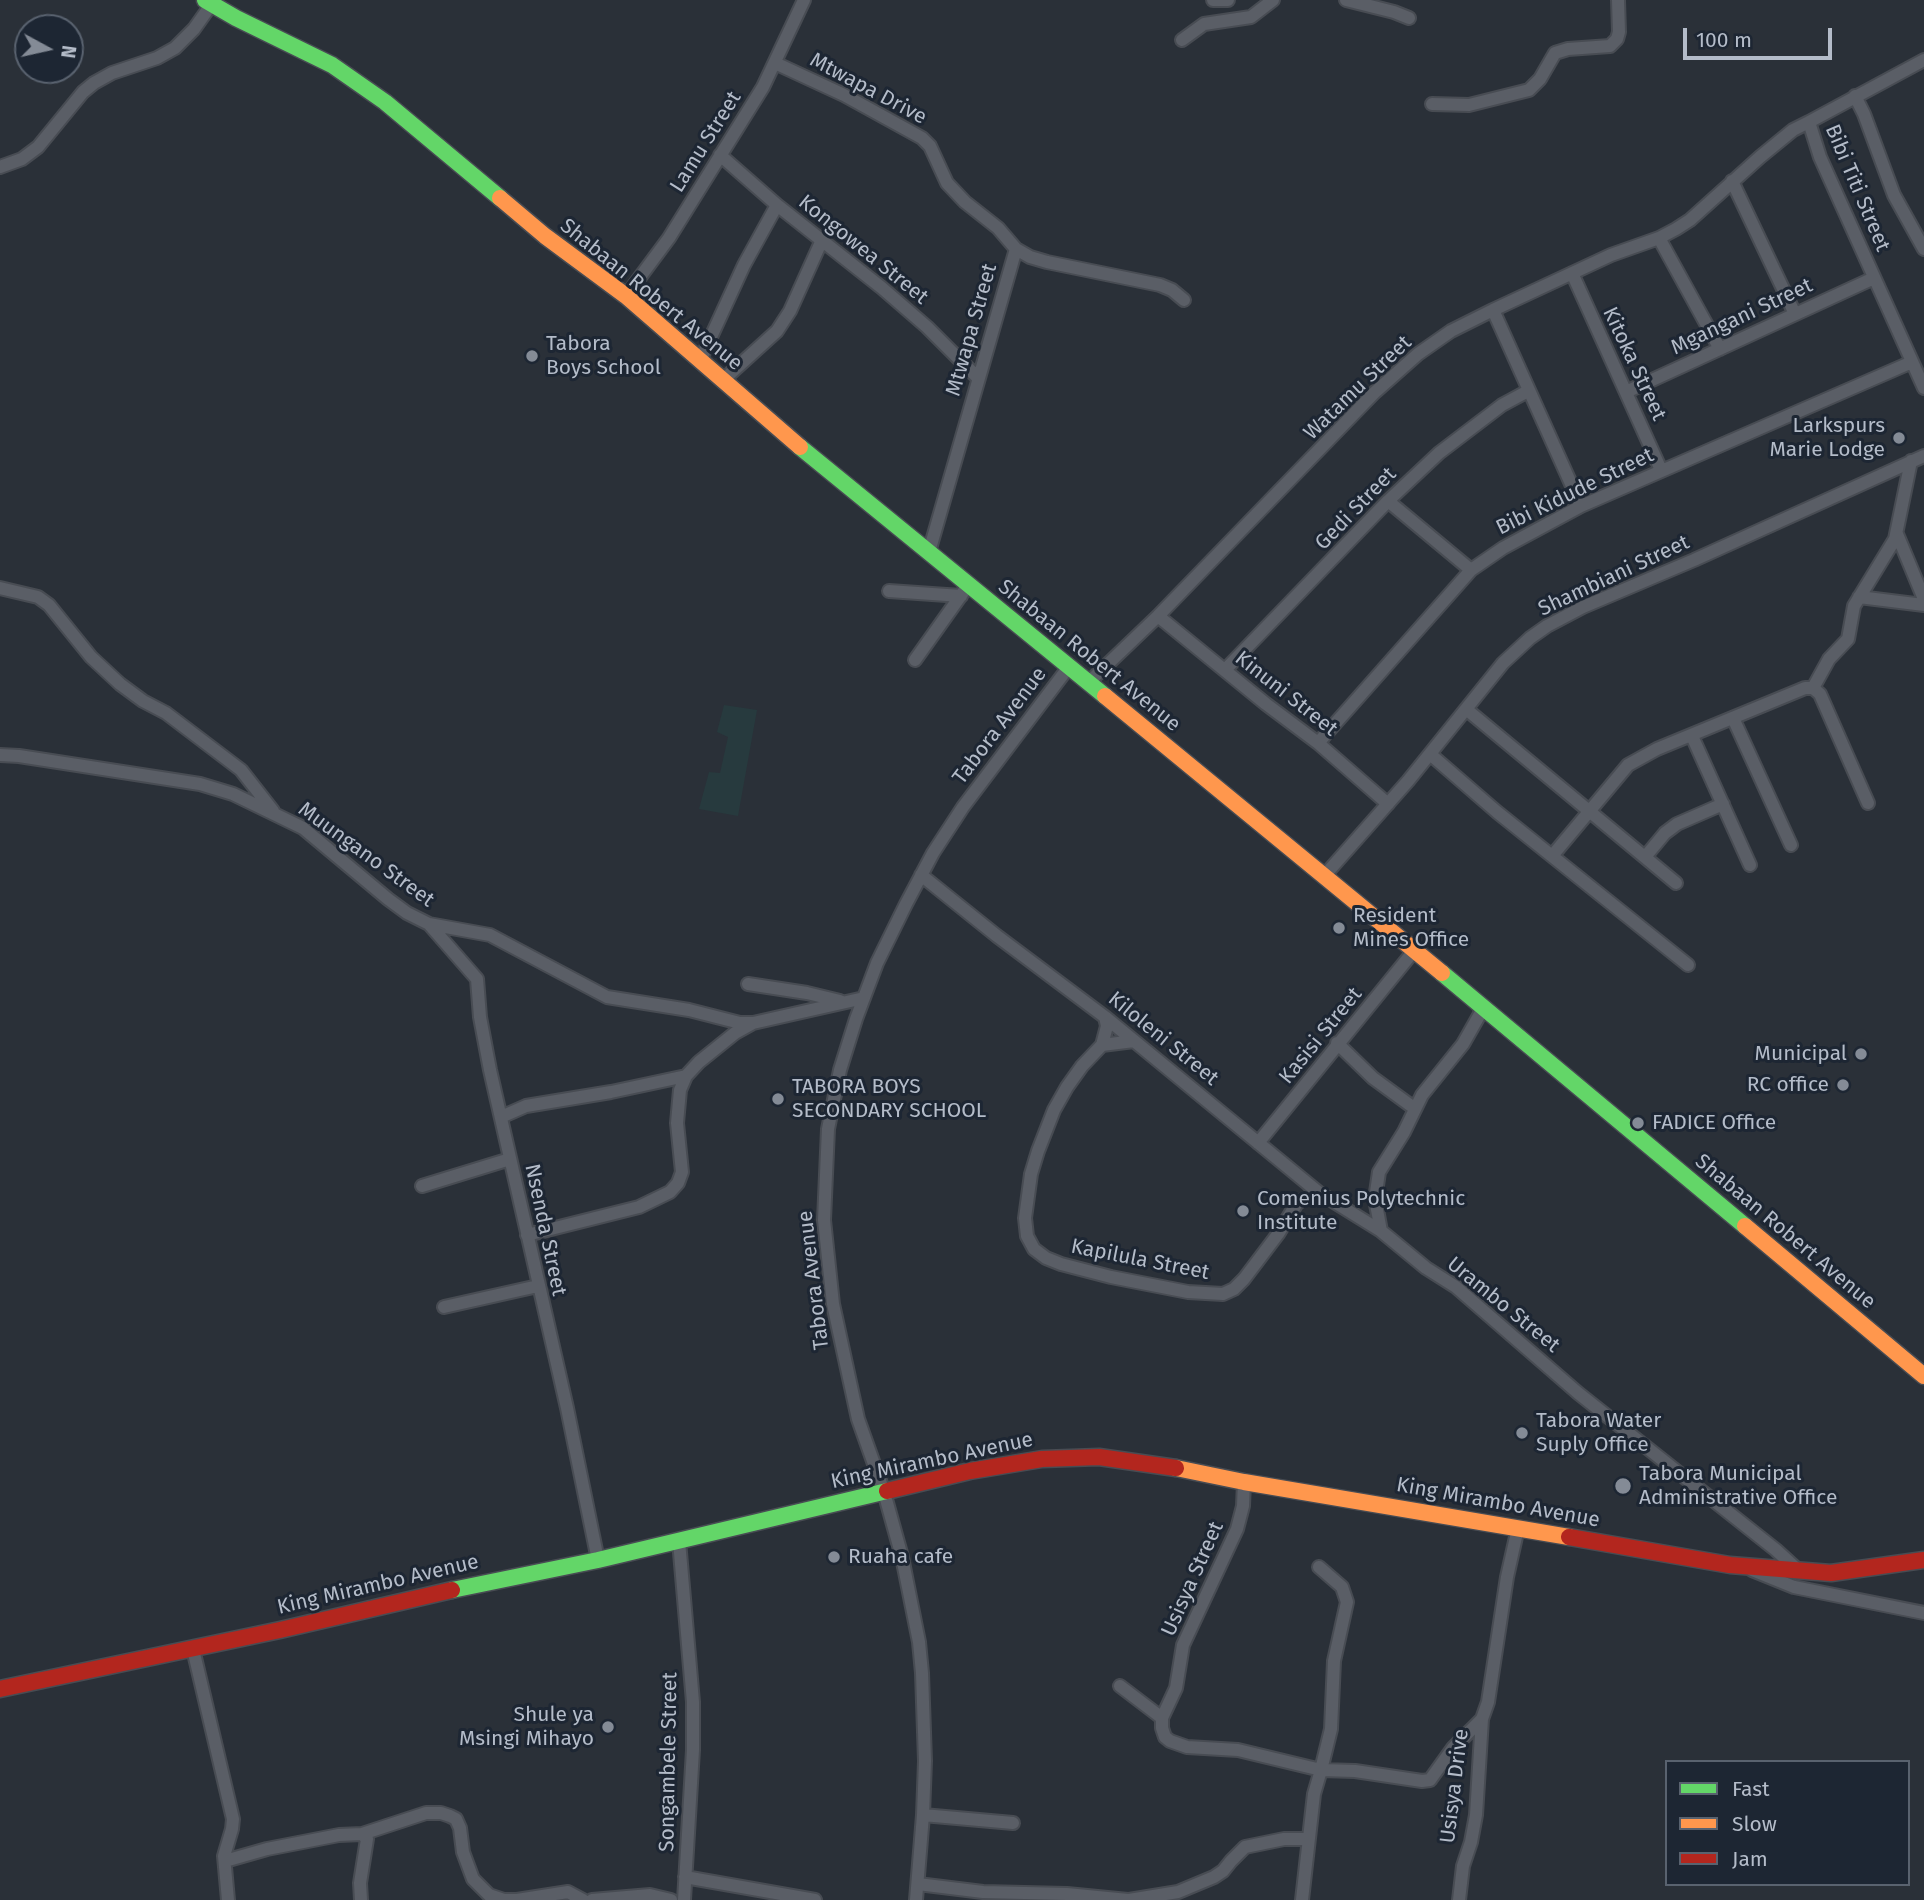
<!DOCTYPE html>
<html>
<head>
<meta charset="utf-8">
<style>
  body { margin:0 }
  #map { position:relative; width:1924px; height:1900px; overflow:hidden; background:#2a3038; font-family:"Fira Sans",sans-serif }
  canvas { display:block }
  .legend { position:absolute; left:1665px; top:1760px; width:245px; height:126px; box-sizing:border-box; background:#1d2633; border:2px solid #59626f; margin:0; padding:9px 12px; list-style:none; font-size:21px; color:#b4bcc9 }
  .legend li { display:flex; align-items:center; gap:14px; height:35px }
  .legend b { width:35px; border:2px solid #59626f }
  .north { position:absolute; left:14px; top:14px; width:70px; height:70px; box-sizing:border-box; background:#1d2633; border:2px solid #59626f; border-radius:50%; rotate:98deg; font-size:19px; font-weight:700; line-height:28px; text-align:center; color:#b4bcc9 }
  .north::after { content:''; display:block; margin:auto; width:24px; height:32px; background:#848b96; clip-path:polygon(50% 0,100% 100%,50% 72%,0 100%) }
  .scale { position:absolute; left:1683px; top:28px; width:149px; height:32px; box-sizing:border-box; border:4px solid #b4bcc9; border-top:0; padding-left:9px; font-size:21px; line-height:24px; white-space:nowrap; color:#b4bcc9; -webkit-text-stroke:5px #1d2633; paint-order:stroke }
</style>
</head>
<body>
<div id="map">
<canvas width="1924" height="1900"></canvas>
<ul class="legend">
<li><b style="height:9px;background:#63d668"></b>Fast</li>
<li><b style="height:9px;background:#ff974d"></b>Slow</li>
<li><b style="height:9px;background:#b3261e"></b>Jam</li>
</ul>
<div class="north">N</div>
<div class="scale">100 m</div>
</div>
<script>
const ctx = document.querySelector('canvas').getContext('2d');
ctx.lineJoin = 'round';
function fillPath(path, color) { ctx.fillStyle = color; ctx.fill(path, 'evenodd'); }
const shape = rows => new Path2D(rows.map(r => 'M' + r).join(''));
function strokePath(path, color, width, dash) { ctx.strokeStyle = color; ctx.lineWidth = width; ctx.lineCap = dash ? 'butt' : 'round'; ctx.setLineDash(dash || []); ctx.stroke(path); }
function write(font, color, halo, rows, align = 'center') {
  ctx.font = font + ' "Fira Sans",sans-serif'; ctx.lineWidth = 6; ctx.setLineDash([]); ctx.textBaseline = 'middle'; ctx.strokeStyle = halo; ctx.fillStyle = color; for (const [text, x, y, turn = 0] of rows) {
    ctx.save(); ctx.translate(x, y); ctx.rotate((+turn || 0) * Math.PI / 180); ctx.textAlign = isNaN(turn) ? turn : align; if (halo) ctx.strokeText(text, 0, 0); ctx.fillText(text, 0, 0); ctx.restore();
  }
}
fillPath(shape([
  [724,705,757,710,738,816,699,809,709,772,720,773,728,737,717,732]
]), '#273a3e');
const street = shape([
  [1213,0,1228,0],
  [1346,0,1394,12,1409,18],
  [1182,40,1204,24,1251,17,1273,0],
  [1924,60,1809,122,1820,157,1924,388],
  [775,63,844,95,922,138,930,146,947,183,965,202,998,228,1016,249,1030,257,1047,262,1160,285,1172,290,1184,300],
  [1855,96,1864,114,1894,195,1924,249],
  [1432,104,1469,105,1529,90,1540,79,1555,53,1568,49,1610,46,1617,39,1619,32,1618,0],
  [720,155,777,205,882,288,927,327,978,378],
  [0,167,22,159,38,147,83,92,94,83,112,73,157,58,175,48,194,29,211,5],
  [1732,181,1795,314],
  [1659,238,1720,349],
  [1572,273,1661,470],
  [626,296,669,238,763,87,804,0],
  [1493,310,1581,506],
  [700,361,744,265,777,205],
  [722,381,777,331,790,311,822,240],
  [1626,392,1874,278],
  [1388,501,1471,570],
  [1897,534,1924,599],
  [929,552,1016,249],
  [0,588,38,597,49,605,91,657,120,684,143,701,166,713,241,770,273,811],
  [889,591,961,596],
  [1859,597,1924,605],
  [1158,616,1266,704,1318,743,1388,804],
  [915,660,969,584],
  [1225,670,1388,501,1439,453,1502,405,1528,391],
  [1088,683,1158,616,1374,393,1418,354,1451,331,1493,310,1611,255,1659,238,1676,229,1690,220,1760,157,1793,130,1809,122],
  [1813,688,1829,659,1848,639,1854,606,1895,539,1911,461],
  [1466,709,1676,883],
  [1733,718,1791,845],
  [1692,736,1750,865],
  [1318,743,1471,570,1503,548,1581,506,1912,362],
  [1430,754,1497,812,1688,965],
  [0,755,19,756,200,784,233,794,303,828,388,899,407,913,429,924,490,935,607,997,689,1010,740,1023,753,1023],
  [1552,856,1628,765,1657,749,1805,688,1813,688,1820,694,1868,803],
  [1645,857,1665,833,1677,824,1723,804],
  [921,875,997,936,1105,1017,1318,1192,1381,1231],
  [1325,875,1408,781,1503,663,1530,638,1547,626,1583,607,1694,560,1924,456],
  [429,924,477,979,480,1017,490,1070,567,1408,598,1560],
  [748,984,807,993,840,1001],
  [1484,1007,1463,1044,1422,1095,1404,1132,1379,1172,1375,1199,1381,1231,1426,1268,1456,1287,1578,1393,1776,1550,1800,1572],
  [1105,1017,1107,1026,1102,1045,1082,1066,1067,1087,1054,1110,1038,1151,1031,1174,1025,1218,1027,1236,1034,1249,1046,1258,1061,1264,1111,1277,1188,1292,1223,1294,1234,1289,1244,1279,1278,1234,1297,1203,1318,1192],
  [1337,1043,1373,1078,1414,1108],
  [1102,1045,1134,1041],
  [501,1117,526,1106,611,1092,686,1076],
  [1258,1143,1413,952],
  [422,1186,510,1159],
  [527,1235,639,1207,670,1192,678,1183,682,1172,677,1123,680,1090,686,1076,699,1062,735,1033,753,1023,864,998],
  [444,1307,538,1286],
  [1244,1482,1243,1506,1237,1529,1183,1645,1176,1688,1162,1718,1162,1728,1165,1737,1170,1741,1187,1747,1238,1750,1321,1770,1331,1729,1334,1661,1347,1602,1342,1587,1319,1567],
  [679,1541,693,1702,693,1750,684,1900],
  [1752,1570,1794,1587,1924,1613],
  [193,1649,233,1819,232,1829,224,1856,228,1900],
  [1120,1686,1162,1718],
  [923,1815,1013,1823],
  [362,1834,426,1813,441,1813,450,1816,456,1819,460,1828,463,1852,473,1879,489,1895,504,1900,517,1900,568,1892,583,1900],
  [225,1861,267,1849,339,1835,362,1834,367,1839,360,1883,361,1900],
  [685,1877,815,1900],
  [918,1884,983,1892,1067,1894,1128,1900],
  [592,1900,650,1895,671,1900],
  [916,1900,923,1815,925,1761,922,1673,919,1642,902,1557,884,1492,858,1419,833,1304,824,1220,828,1129,840,1070,856,1019,877,963,906,904,933,853,963,807,1068,668],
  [1129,1900,1178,1892,1214,1877,1223,1871,1231,1861,1245,1847,1284,1839,1308,1839],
  [1302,1900,1314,1794,1321,1770,1355,1771,1422,1781,1430,1780,1453,1748,1482,1719,1488,1702,1507,1577,1518,1528],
  [1459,1900,1463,1866,1471,1842,1476,1815,1482,1719]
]);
const fast = shape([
  [205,0,236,18,332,65,385,102,500,198],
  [800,447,1105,696],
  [1442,973,1745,1226],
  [452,1590,598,1560,887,1491]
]);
const slow = shape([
  [500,198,545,236,626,296,800,447],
  [1105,696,1442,973],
  [1745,1226,1924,1376],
  [1176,1468,1244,1482,1569,1537]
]);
const jam = shape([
  [887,1491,970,1471,1042,1459,1099,1457,1176,1468],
  [1569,1537,1730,1565,1831,1573,1924,1560],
  [0,1689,280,1630,452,1590]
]);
strokePath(street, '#484c53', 16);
strokePath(fast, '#484c53', 19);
strokePath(slow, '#484c53', 19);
strokePath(jam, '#484c53', 19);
strokePath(street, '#5a5e66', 12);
strokePath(fast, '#63d668', 16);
strokePath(slow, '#ff974d', 16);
strokePath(jam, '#b3261e', 16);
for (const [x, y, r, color] of [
  [532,356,7,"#848b96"],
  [1899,438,7,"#848b96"],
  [1339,928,7,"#848b96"],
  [1861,1054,7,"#848b96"],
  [1843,1085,7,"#848b96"],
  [778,1099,7,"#848b96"],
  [1638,1123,7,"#848b96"],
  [1243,1211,7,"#848b96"],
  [1522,1433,7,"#848b96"],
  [1623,1486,9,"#848b96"],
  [834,1557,7,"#848b96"],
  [608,1727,7,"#848b96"]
]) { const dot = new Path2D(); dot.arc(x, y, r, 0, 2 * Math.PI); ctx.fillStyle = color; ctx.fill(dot); strokePath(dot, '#1d2633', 2.5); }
write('21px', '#b4bcc9', '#1d2633', [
  ["Mtwapa Drive",868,89,28],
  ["Lamu Street",706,142,-58],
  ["Bibi Titi Street",1857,188,67],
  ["Kongowea Street",863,250,39],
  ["Shabaan Robert Avenue",651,295,39],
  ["Mgangani Street",1742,317,-25],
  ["Mtwapa Street",972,330,-74],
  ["Kitoka Street",1634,364,65],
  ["Watamu Street",1358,388,-44],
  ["Bibi Kidude Street",1575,492,-26],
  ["Gedi Street",1356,509,-46],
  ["Shambiani Street",1614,576,-25],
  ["Shabaan Robert Avenue",1089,656,39],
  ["Kinuni Street",1286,694,38],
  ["Tabora Avenue",1000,726,-53],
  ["Muungano Street",366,855,36],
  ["Kasisi Street",1321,1036,-51],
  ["Kiloleni Street",1163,1039,39],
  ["Nsenda Street",545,1230,78],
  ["Shabaan Robert Avenue",1785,1232,40],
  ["Kapilula Street",1140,1260,11],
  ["Tabora Avenue",814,1280,-97],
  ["Urambo Street",1503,1305,39],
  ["King Mirambo Avenue",932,1461,-12],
  ["King Mirambo Avenue",1498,1503,10],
  ["Usisya Street",1193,1579,-66],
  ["King Mirambo Avenue",378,1585,-13],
  ["Songambele Street",669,1762,-89],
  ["Usisya Drive",1455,1786,-83]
]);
write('21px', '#b4bcc9', '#1d2633', [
  ["Tabora",546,344],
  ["Boys School",546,368],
  ["Larkspurs",1885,426,"right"],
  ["Marie Lodge",1885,450,"right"],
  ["Resident",1353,916],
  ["Mines Office",1353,940],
  ["Municipal",1847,1054,"right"],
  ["RC office",1829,1085,"right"],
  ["TABORA BOYS",792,1087],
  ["SECONDARY SCHOOL",792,1111],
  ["FADICE Office",1652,1123],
  ["Comenius Polytechnic",1257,1199],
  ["Institute",1257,1223],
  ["Tabora Water",1536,1421],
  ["Suply Office",1536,1445],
  ["Tabora Municipal",1639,1474],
  ["Administrative Office",1639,1498],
  ["Ruaha cafe",848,1557],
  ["Shule ya",594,1715,"right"],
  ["Msingi Mihayo",594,1739,"right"]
], 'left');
</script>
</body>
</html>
